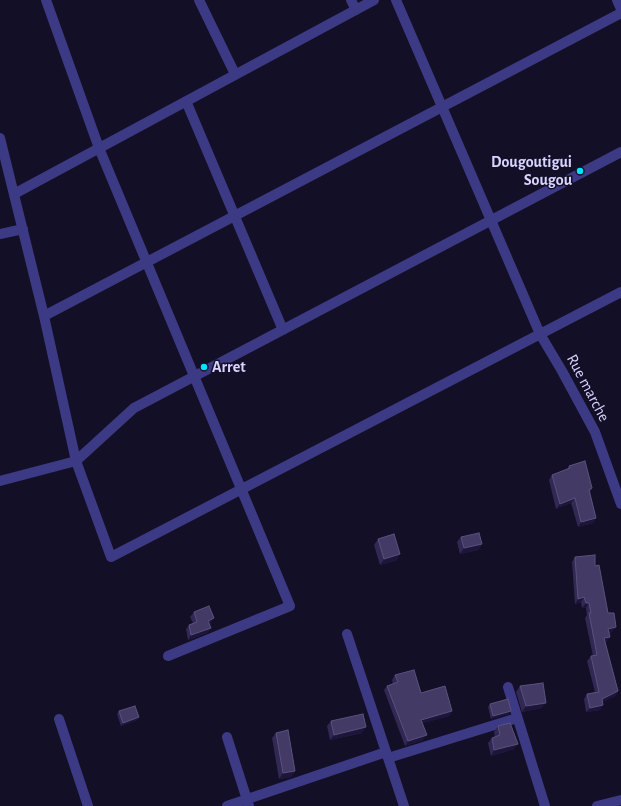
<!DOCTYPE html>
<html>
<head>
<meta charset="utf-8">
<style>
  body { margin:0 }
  canvas { display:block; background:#130f26 }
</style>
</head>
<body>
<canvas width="621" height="806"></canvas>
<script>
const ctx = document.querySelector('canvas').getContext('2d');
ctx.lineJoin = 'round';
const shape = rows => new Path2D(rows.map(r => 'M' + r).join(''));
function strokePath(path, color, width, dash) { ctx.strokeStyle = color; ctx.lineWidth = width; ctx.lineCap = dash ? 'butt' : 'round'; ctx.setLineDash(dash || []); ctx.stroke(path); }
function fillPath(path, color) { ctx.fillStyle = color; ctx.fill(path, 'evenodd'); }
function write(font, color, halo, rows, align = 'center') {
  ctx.font = font + ' "Alegreya Sans",sans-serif'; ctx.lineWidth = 3; ctx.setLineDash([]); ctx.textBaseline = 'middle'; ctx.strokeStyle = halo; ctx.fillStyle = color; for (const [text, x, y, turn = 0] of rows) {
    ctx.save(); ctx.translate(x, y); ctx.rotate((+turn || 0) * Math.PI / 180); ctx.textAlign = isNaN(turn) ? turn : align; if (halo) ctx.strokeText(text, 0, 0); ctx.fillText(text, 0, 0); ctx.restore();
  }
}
strokePath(shape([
  [46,0,99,148,290,606,168,656],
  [199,0,235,74],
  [351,0,356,10],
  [396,0,540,334,562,371,595,432,621,504],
  [617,0,621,9],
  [186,101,283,330],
  [0,138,44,316,76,461,111,557,621,292],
  [14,194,374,0],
  [0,234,23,229],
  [44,316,621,13],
  [0,481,76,461,134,408,621,152],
  [347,634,404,806],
  [508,687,545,806],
  [59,719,88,806],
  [227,737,249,806],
  [388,758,517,718],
  [227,806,386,752],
  [597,806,621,800]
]), '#3d3a85', 10);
fillPath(shape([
  [569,466,592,488,590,492,596,518,593,523,578,527,571,503,556,509,549,480,552,475,567,469],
  [461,537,482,544,478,550,460,554,457,542],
  [378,539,397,560,380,565,374,545],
  [575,557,595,566,612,632,609,633,610,637,606,642,605,642,618,691,615,696,602,702,600,710,586,712,584,699,587,694,595,692,587,661,591,656,593,656,585,618,587,615,586,608,582,608,581,602,575,604,572,562],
  [194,612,211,623,209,624,211,628,207,633,188,640,186,629,189,625,193,623,190,617],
  [395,675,421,693,452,711,449,716,422,723,423,740,405,746,384,690,387,686,393,684,392,680],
  [520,686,542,708,522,712,516,692],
  [490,704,509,714,491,719,488,707],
  [119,711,139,717,137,720,121,726,117,714],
  [331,721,362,733,330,740,327,726],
  [498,726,514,749,491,756,488,743,492,738,495,737,494,732],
  [276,733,295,771,291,777,279,779,272,738]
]), '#312854');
fillPath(shape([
  [575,498,571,503,556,509,560,504],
  [596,518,593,523,578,527,581,522],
  [482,544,478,550,460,554,464,548],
  [400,554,397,560,380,565,384,559],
  [584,597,581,602,575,604,578,599],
  [586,603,589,603,586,608,582,608],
  [214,618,211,623,204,626,208,621],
  [616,627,612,632,605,633,608,629],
  [211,628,207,633,188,640,191,635],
  [610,637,606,642,601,643,604,638],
  [618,691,615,696,598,704,602,699],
  [546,703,542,708,522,712,526,706],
  [603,705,600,710,586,712,590,708],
  [452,711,449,716,418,725,421,720],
  [511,711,509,714,491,719,493,716],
  [139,717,137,720,121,726,123,723],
  [366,727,362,733,330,740,334,735],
  [427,735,423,740,405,746,408,741],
  [518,744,514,749,491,756,494,750],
  [295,771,291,777,279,779,283,773]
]), '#1d163a');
const building = shape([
  [585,461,592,488,589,490,596,518,581,522,575,498,560,504,552,475,570,468,569,466,585,461],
  [479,533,482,544,464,548,461,537,479,533],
  [394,534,400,554,384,559,378,539,394,534],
  [595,555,595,566,599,565,608,613,614,613,616,627,608,629,610,637,604,638,618,691,602,699,603,705,590,708,587,694,599,692,591,656,597,655,589,613,591,613,589,603,586,603,584,597,578,599,575,557,595,555],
  [209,606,214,618,208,621,211,628,191,635,189,625,197,622,194,612,209,606],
  [414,670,421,693,445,686,452,711,421,720,427,735,408,741,387,686,398,682,395,675,414,670],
  [543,683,546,703,526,706,520,686,543,683],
  [508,699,511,711,493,716,490,704,508,699],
  [135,706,139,717,123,723,119,711,135,706],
  [363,714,366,727,334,735,331,721,363,714],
  [510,723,518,744,494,750,492,738,500,735,498,726,510,723],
  [288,730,295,771,283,773,276,733,288,730]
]);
fillPath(building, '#433a66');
strokePath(building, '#5a527e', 1);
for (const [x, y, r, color] of [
  [580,171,4,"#00e5ff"],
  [204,367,4,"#00e5ff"]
]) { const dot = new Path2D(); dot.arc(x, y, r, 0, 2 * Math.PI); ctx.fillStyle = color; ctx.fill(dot); strokePath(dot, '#130f26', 1.5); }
write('bold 16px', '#d9d4ff', '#130f26', [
  ["Dougoutigui",572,162],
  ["Sougou",572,180],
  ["Arret",212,367,"left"]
], 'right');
write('16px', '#d9d4ff', '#130f26', [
  ["Rue marche",588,388,62]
]);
</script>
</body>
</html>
